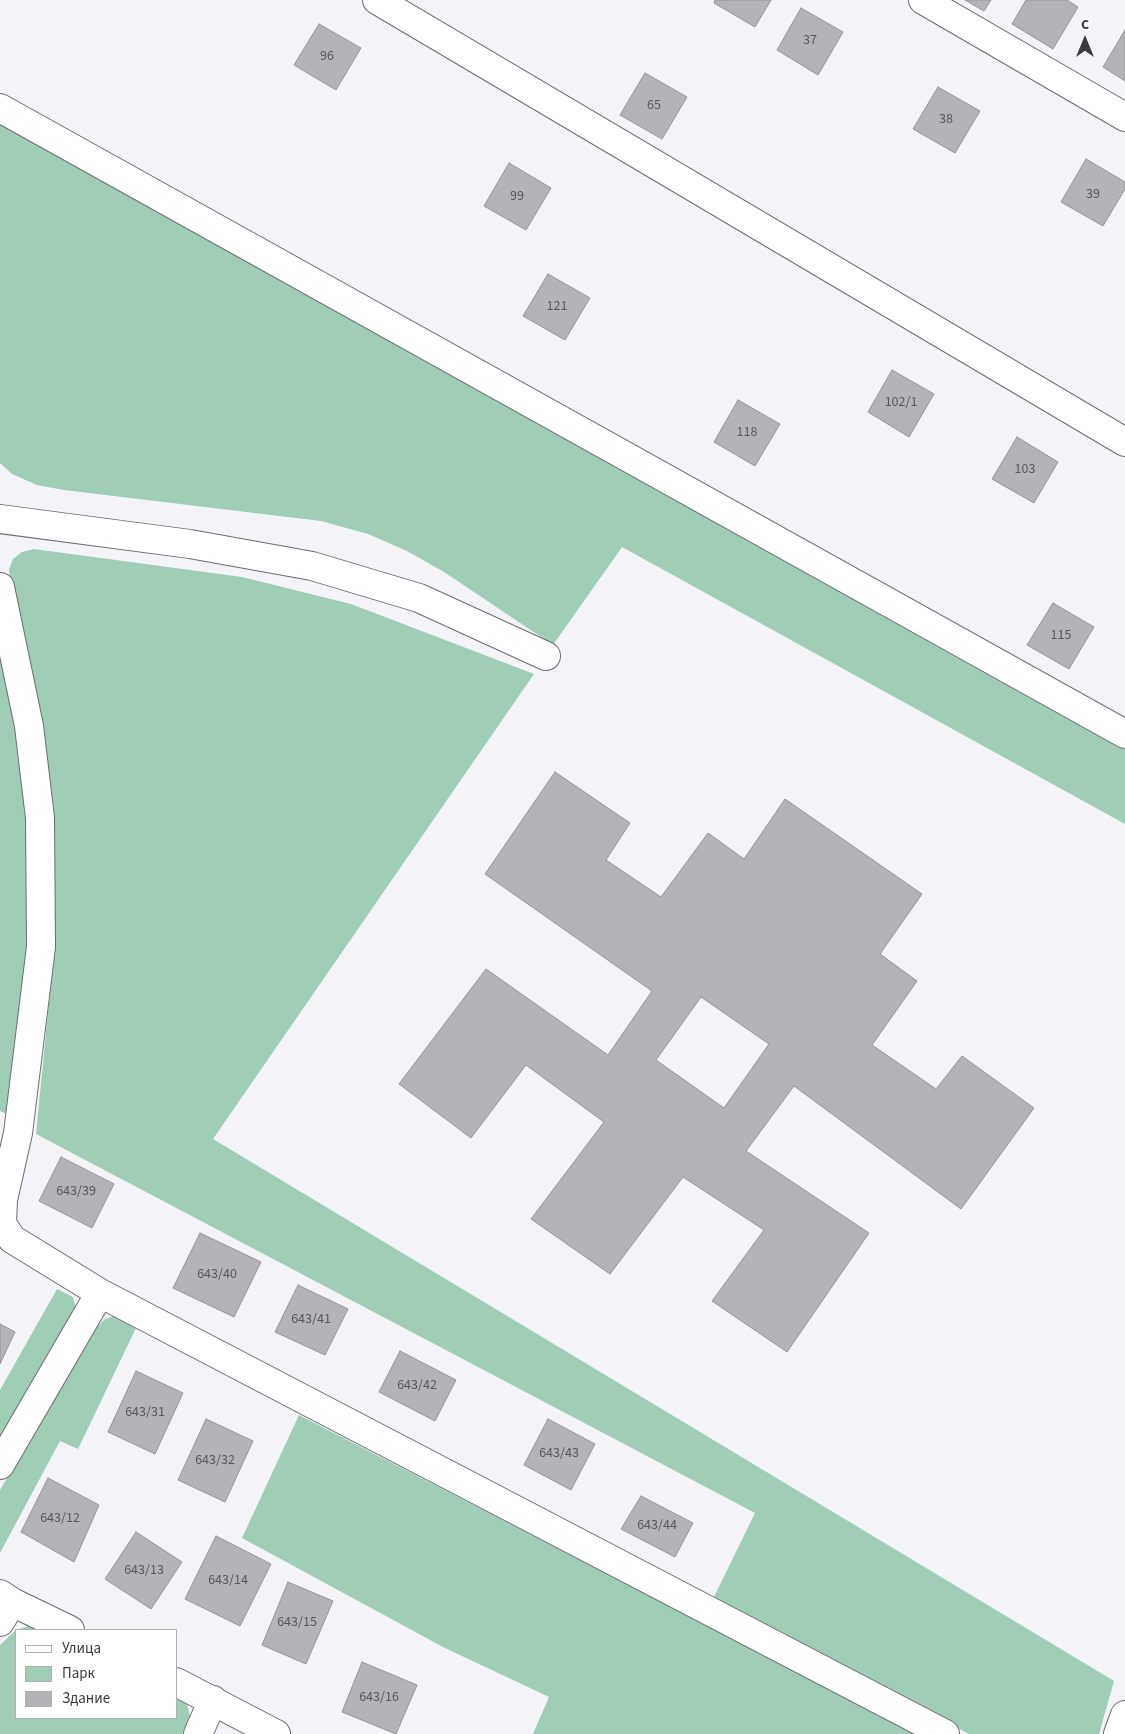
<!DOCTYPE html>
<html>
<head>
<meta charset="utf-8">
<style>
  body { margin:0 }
  #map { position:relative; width:1125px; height:1734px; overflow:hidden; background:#f4f3f8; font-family:"Source Sans 3",sans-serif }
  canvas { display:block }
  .legend { position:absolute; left:15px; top:1629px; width:162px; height:90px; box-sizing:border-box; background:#fff; border:1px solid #b0b0b1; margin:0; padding:6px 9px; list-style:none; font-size:15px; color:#3a3a3c }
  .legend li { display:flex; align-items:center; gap:10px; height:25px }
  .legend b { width:25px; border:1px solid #b0b0b1 }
  .north { position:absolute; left:1060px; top:15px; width:50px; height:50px; -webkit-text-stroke:4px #fff; paint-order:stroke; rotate:0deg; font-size:14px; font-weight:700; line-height:20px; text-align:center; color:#3a3a3c }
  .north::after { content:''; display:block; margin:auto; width:18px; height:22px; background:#3a3a3c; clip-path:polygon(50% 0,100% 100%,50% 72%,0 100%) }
</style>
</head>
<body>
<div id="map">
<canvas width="1125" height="1734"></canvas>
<ul class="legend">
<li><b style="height:6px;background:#fff"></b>Улица</li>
<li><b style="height:14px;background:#9fcdb6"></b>Парк</li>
<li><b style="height:14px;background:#b4b3b8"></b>Здание</li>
</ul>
<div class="north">С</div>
</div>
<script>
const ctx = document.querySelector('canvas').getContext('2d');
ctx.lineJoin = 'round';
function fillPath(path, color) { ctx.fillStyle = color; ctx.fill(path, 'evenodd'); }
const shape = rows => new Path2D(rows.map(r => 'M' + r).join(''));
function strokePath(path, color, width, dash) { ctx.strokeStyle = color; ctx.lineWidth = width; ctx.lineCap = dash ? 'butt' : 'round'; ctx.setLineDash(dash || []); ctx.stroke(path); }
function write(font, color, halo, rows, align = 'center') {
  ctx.font = font + ' "Source Sans 3",sans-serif'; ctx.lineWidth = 4.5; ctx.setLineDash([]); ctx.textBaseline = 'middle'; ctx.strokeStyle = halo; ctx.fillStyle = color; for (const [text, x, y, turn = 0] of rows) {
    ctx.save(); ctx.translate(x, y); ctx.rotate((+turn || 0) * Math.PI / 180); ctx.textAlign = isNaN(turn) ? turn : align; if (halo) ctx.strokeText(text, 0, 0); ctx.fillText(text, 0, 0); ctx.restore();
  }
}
fillPath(shape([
  [0,124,1125,747,1125,824,622,547,553,645,444,572,407,551,368,534,321,521,64,490,37,485,12,474,0,463],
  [34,549,242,577,351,604,534,674,213,1139,1114,1681,1099,1734,969,1734,714,1597,755,1513,36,1134,53,961,9,570,13,559,22,552],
  [0,637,19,746,33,850,33,957,13,1117,0,1111],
  [57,1289,73,1297,75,1305,74,1317,0,1445,0,1390],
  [114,1316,123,1319,136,1328,78,1449,60,1441,0,1553,0,1490,96,1328,105,1319],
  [299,1415,917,1734,533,1734,549,1697,443,1647,242,1538],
  [32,1625,51,1630,16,1630,16,1718,176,1718,176,1696,187,1704,190,1716,182,1734,0,1734,0,1645,16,1630]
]), '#9fcdb6');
const building = shape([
  [715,0,771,0,755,27,714,3,715,0],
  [965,0,991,0,984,11,965,0],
  [1026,0,1067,0,1078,7,1053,49,1012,24,1026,0],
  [801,8,843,32,818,75,777,50,801,8],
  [319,24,361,48,336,90,294,65,319,24],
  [1125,30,1125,81,1103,67,1125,30],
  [645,73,687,97,662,139,620,115,645,73],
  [938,87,980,111,955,153,913,129,938,87],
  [1086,159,1125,182,1125,189,1103,226,1061,202,1086,159],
  [509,163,551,188,526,230,484,206,509,163],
  [548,274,590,298,565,340,523,316,548,274],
  [892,370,934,394,909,437,868,412,892,370],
  [738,400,780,424,755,466,714,442,738,400],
  [1017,437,1058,462,1034,503,992,479,1017,437],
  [1053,603,1094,627,1069,669,1027,645,1053,603],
  [555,772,630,823,606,860,661,897,708,833,744,859,785,799,922,894,880,954,917,981,872,1045,936,1089,962,1056,1034,1108,961,1209,794,1086,746,1151,869,1233,787,1352,712,1301,764,1230,683,1177,610,1274,531,1219,604,1122,526,1065,471,1138,399,1084,486,969,608,1055,652,991,485,874,555,772],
  [701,997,769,1044,724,1108,656,1060,701,997],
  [61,1157,114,1184,92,1228,39,1201,61,1157],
  [200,1233,261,1262,234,1317,173,1288,200,1233],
  [298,1285,348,1309,325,1355,275,1332,298,1285],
  [0,1324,15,1332,0,1364,0,1324],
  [400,1351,456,1380,435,1421,379,1392,400,1351],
  [136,1371,183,1393,155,1454,108,1432,136,1371],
  [206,1419,253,1441,225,1502,178,1480,206,1419],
  [548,1419,595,1444,571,1490,524,1465,548,1419],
  [48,1478,99,1505,74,1562,21,1532,48,1478],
  [641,1496,693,1523,675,1557,621,1529,641,1496],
  [136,1532,182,1562,151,1609,105,1579,136,1532],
  [216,1536,271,1564,240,1626,185,1599,216,1536],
  [288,1582,333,1601,306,1664,262,1645,288,1582],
  [362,1662,417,1685,396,1734,342,1712,362,1662]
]);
fillPath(building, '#b4b3b8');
strokePath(building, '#969499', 1);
const minor = shape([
  [377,0,1125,442],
  [923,0,1125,117],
  [0,108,1125,734],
  [0,519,190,544,312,566,419,598,546,656],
  [0,587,29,726,40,818,41,947,18,1133,3,1200,2,1224,12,1239,100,1293,0,1465],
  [100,1293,945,1734],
  [0,1594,12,1602,0,1622],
  [12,1602,70,1630],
  [176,1682,276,1734],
  [198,1734,213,1700],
  [1118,1734,1125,1715]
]);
strokePath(minor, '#6d6b70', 30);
strokePath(minor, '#fff', 28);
write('14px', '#58585b', null, [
  ["37",810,41],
  ["96",327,57],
  ["65",654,106],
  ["38",946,120],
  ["39",1093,195],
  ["99",517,197],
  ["121",557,307],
  ["102/1",901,403],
  ["118",747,433],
  ["103",1025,470],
  ["115",1061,636],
  ["643/39",76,1192],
  ["643/40",217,1275],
  ["643/41",311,1320],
  ["643/42",417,1386],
  ["643/31",145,1413],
  ["643/43",559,1454],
  ["643/32",215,1461],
  ["643/12",60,1519],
  ["643/44",657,1526],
  ["643/13",144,1571],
  ["643/14",228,1581],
  ["643/15",297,1623],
  ["643/16",379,1698]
]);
</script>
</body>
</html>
